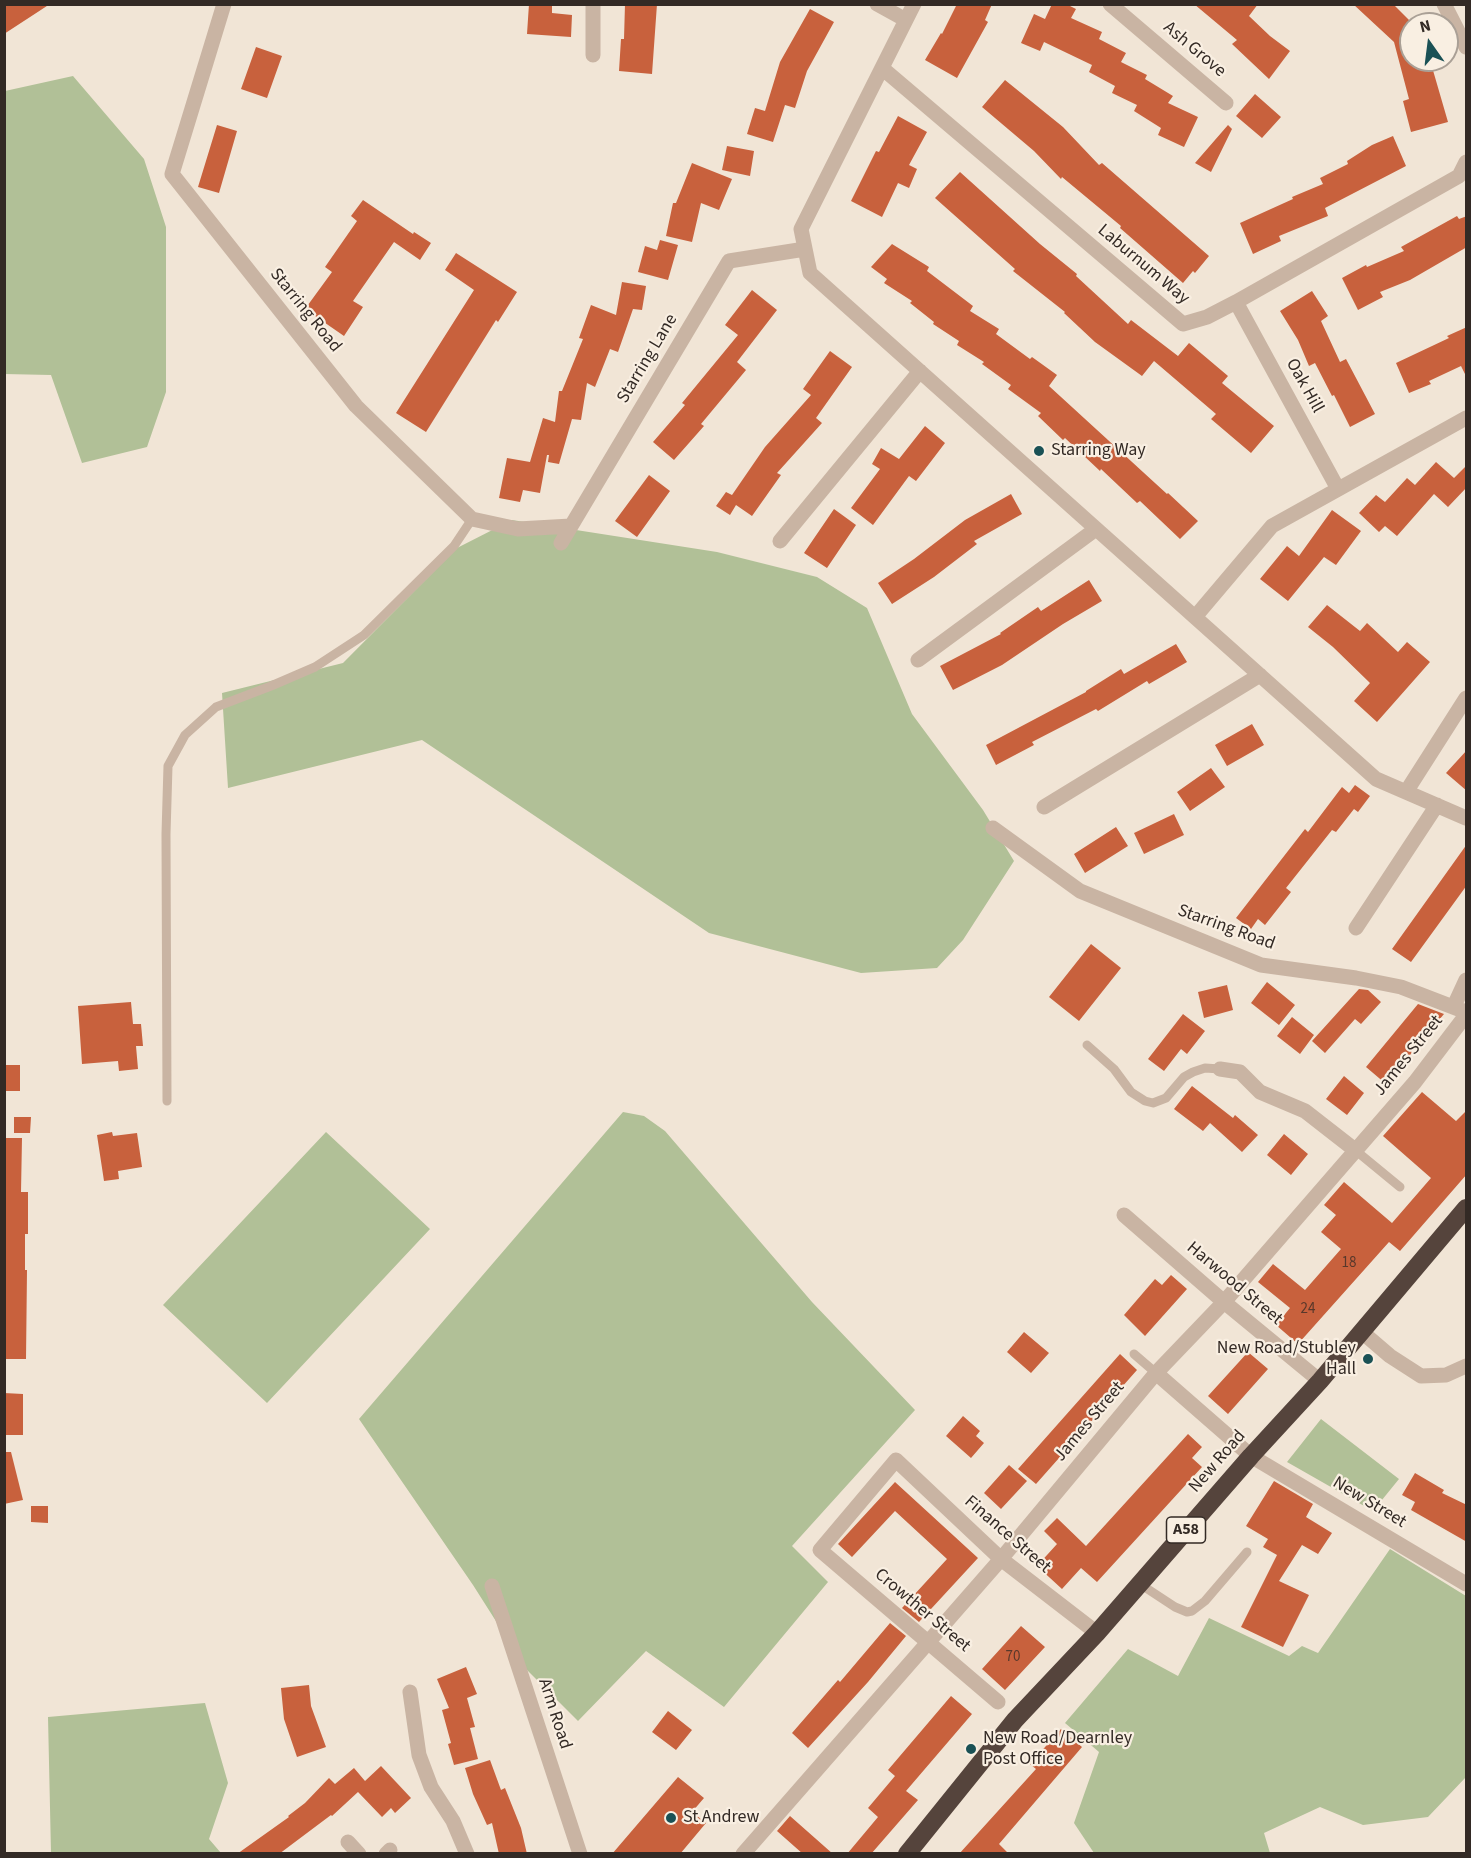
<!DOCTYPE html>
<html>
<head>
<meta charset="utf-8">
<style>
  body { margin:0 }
  #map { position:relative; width:1471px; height:1858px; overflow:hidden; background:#f1e5d6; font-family:"Source Sans 3",sans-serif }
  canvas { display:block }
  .frame { position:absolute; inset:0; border:6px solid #332a25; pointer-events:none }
  .north { position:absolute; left:1399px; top:12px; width:60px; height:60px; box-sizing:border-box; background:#f9efe2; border:2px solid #aaa096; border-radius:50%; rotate:346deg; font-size:16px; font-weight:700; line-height:24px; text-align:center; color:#332a25 }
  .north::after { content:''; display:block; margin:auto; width:21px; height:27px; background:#1a5155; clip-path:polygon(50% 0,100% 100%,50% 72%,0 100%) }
</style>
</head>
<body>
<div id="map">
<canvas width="1471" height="1858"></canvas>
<div class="frame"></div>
<div class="north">N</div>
</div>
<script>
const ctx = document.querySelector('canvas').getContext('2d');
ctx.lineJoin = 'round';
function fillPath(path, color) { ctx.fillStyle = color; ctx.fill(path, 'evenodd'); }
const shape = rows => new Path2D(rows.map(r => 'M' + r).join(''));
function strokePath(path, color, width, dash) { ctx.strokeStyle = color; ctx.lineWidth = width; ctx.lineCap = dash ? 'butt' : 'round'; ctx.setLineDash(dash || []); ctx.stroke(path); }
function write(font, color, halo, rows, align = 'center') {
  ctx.font = font + ' "Source Sans 3",sans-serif'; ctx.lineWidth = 4.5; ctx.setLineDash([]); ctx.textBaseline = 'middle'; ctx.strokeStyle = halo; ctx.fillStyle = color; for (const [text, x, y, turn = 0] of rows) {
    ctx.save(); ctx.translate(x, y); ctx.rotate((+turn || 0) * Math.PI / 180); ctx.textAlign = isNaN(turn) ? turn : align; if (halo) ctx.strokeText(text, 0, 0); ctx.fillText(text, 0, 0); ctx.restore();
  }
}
fillPath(shape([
  [73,76,144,159,166,227,166,392,147,447,82,463,51,375,4,374,5,91],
  [512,520,717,552,817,577,867,608,912,714,983,810,1014,861,963,940,937,968,861,973,709,933,422,740,228,788,222,693,343,663,457,548],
  [623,1112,644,1116,665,1131,812,1302,915,1410,792,1546,828,1582,724,1707,646,1651,578,1721,527,1670,473,1585,359,1419],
  [326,1132,430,1229,267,1403,163,1305],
  [1321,1419,1399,1479,1373,1511,1287,1462],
  [1390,1549,1466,1596,1466,1777,1428,1817,1363,1825,1320,1807,1264,1833,1270,1853,1094,1853,1074,1823,1099,1752,1065,1723,1128,1649,1178,1676,1209,1618,1289,1656,1302,1646,1318,1653],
  [205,1703,228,1783,209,1839,221,1853,51,1853,48,1717]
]), '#b1c097');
fillPath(shape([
  [4,4,50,4,4,34],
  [529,4,552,4,552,13,572,15,571,37,527,34],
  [625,4,657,4,652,74,619,71,621,39,624,39],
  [957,4,992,4,985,20,988,22,957,78,925,60,941,33,942,34],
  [1052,4,1066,4,1076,9,1071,18,1102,32,1099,39,1126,53,1121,62,1147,75,1145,79,1173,96,1168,103,1198,117,1184,147,1158,135,1161,128,1134,111,1137,105,1112,93,1115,86,1089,72,1092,65,1044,42,1040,51,1021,43,1034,14,1045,19],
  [1194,4,1258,4,1249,16,1270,36,1290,51,1269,79,1232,44,1237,40],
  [1353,4,1393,4,1411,22,1411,60,1430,60,1448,122,1411,132,1403,101,1409,99,1394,42],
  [810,9,834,22,807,71,795,108,785,105,773,142,747,134,755,108,765,111,780,62],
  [256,47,282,56,267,98,241,89],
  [1005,80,1063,127,1099,165,1102,163,1209,256,1195,273,1193,271,1183,283,1120,228,1121,226,1062,177,1061,179,1034,151,982,107],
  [1255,94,1281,117,1262,138,1236,116],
  [898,116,927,132,909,165,917,169,909,188,898,183,882,217,851,201,876,151,879,152],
  [217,125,237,131,219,193,198,187],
  [1228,125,1232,129,1211,172,1195,163],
  [1393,136,1406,166,1325,208,1328,216,1279,236,1281,241,1253,254,1240,223,1293,199,1292,197,1323,184,1320,178,1348,164,1347,161,1372,145],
  [727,146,754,151,750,176,722,170],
  [692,163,732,179,719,210,701,203,692,242,666,236,673,203,676,203],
  [960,172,1040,244,1077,274,1076,276,1128,324,1131,320,1178,356,1189,343,1228,376,1222,383,1274,426,1251,453,1211,419,1216,414,1154,361,1142,376,1095,342,1064,313,1065,312,1013,271,1015,269,935,198],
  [363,200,413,234,414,232,431,243,420,260,394,242,353,301,363,307,344,336,305,309,332,272,325,267,357,221,351,216],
  [1457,216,1459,219,1467,216,1467,247,1410,280,1380,292,1383,297,1358,310,1342,278,1366,265,1367,267,1404,251,1401,247],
  [660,240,678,245,668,280,638,272,645,246,657,250],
  [892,244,929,267,927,271,973,306,970,311,999,329,996,334,1030,359,1032,357,1057,375,1049,386,1167,494,1168,493,1198,521,1180,539,1140,501,1137,503,1101,469,1100,471,1065,438,1063,440,1038,416,1041,413,1008,389,1011,385,982,364,984,362,957,345,959,341,933,324,934,322,910,303,912,301,884,283,887,279,871,267],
  [456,253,517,292,498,322,496,320,426,432,396,413,474,290,445,270],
  [622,282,646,286,642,310,633,309,618,352,610,349,595,387,587,383,581,420,572,419,559,464,548,462,549,455,547,455,540,493,523,490,520,502,499,498,507,458,530,462,543,418,555,422,559,391,562,391,583,339,579,338,591,305,616,315],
  [752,290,777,310,737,362,746,370,701,424,704,426,674,460,653,442,685,405,682,403,738,335,725,325],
  [1312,291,1328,316,1321,321,1340,362,1346,359,1375,414,1350,427,1334,395,1332,396,1315,363,1309,366,1298,340,1280,311],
  [1467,327,1467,378,1461,366,1429,381,1431,384,1409,393,1396,363,1449,338,1447,336],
  [830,351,852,367,816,418,822,423,777,473,781,475,752,516,736,505,730,515,716,506,726,492,732,495,765,447,811,395,803,389],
  [925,426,945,443,916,481,909,476,873,525,851,508,880,469,872,464,881,448,899,459],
  [1436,462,1454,478,1467,465,1467,487,1448,507,1434,494,1397,536,1385,526,1379,532,1359,513,1376,495,1385,502,1407,478,1415,485],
  [649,475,670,491,637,537,615,521],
  [1011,494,1022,514,974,541,977,544,934,577,892,604,878,583,914,559,965,520],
  [834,509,856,525,827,568,804,553],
  [1332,510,1361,531,1336,565,1324,557,1288,601,1260,579,1287,546,1299,556],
  [1089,580,1102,601,1063,624,1002,665,953,690,940,666,1001,634,1000,633,1038,607,1041,611],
  [1327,605,1360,631,1367,623,1398,652,1407,642,1430,662,1377,722,1354,701,1370,683,1333,647,1308,627],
  [1176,644,1187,662,1149,684,1147,681,1098,711,1096,709,1032,742,1034,745,996,765,986,745,1086,692,1086,691,1121,669,1124,674],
  [1252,724,1264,745,1227,766,1215,745],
  [1467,750,1467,791,1446,773],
  [1211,768,1225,787,1190,811,1177,792],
  [1355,785,1370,796,1358,812,1354,809,1336,832,1332,830,1286,888,1291,892,1265,925,1258,919,1251,929,1236,918,1305,829,1308,832,1342,787,1349,793],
  [1174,814,1184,835,1144,854,1134,833],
  [1116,827,1128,846,1085,873,1074,854],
  [1467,844,1467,885,1411,962,1392,949],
  [1091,944,1121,968,1079,1021,1049,997],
  [1267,982,1295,1005,1279,1025,1251,1003],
  [1227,985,1233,1010,1204,1018,1198,992],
  [1359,989,1368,990,1381,1002,1361,1024,1355,1019,1325,1053,1312,1041],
  [131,1002,133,1024,141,1024,143,1046,136,1046,138,1069,119,1071,118,1061,82,1064,78,1006],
  [1418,1004,1444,1014,1386,1084,1366,1067],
  [1183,1014,1205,1031,1187,1054,1181,1049,1164,1071,1148,1059],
  [1292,1017,1314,1035,1300,1054,1277,1036],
  [4,1065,20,1065,20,1091,4,1091],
  [1344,1076,1364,1093,1347,1115,1326,1099],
  [1192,1086,1233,1118,1235,1115,1258,1135,1242,1152,1210,1123,1203,1131,1174,1109],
  [1422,1092,1456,1121,1467,1110,1467,1174,1400,1251,1389,1242,1298,1344,1276,1325,1290,1308,1258,1282,1273,1264,1305,1290,1341,1249,1321,1232,1336,1215,1324,1205,1344,1182,1392,1223,1431,1178,1383,1136],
  [14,1117,31,1117,30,1133,14,1133],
  [112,1132,113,1136,137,1133,142,1167,118,1171,119,1179,104,1181,97,1135],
  [1284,1134,1308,1154,1291,1175,1267,1155],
  [4,1138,22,1138,21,1192,28,1192,28,1234,25,1234,25,1270,27,1270,26,1359,4,1359],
  [1171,1275,1187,1289,1145,1336,1124,1315,1155,1279,1162,1285],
  [1024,1332,1049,1353,1031,1373,1007,1352],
  [1248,1352,1268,1369,1228,1414,1208,1396],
  [1120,1354,1137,1370,1036,1484,1018,1469],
  [4,1393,23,1394,23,1435,4,1435],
  [963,1416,980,1431,976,1436,984,1443,971,1458,946,1436],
  [1188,1434,1202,1447,1192,1458,1202,1467,1097,1582,1081,1568,1062,1589,1037,1566,1057,1544,1044,1531,1057,1518,1086,1546],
  [4,1452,11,1452,23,1500,4,1504],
  [1009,1465,1027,1481,1001,1509,984,1493],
  [1415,1473,1444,1490,1442,1493,1467,1505,1467,1542,1411,1510,1415,1502,1402,1495],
  [1274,1481,1313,1504,1306,1517,1332,1533,1318,1554,1302,1545,1279,1581,1309,1595,1283,1647,1241,1627,1277,1555,1263,1547,1268,1539,1246,1526],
  [895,1482,978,1558,919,1622,902,1608,947,1559,895,1511,852,1557,838,1544],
  [31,1506,48,1506,48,1523,31,1522],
  [890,1623,906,1636,868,1682,808,1748,792,1733,838,1680,840,1682],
  [1021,1626,1045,1647,1005,1690,982,1669],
  [466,1667,477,1694,467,1698,475,1727,470,1728,478,1759,454,1765,448,1744,451,1743,442,1710,449,1708,437,1679],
  [309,1685,311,1706,326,1747,297,1757,284,1719,281,1688],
  [951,1696,972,1714,906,1791,918,1800,871,1854,847,1854,878,1817,868,1808,895,1776,888,1770],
  [668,1711,692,1730,676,1750,652,1732],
  [1061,1729,1082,1747,999,1844,1009,1854,959,1854,1036,1769,1030,1764],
  [490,1760,501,1790,505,1788,521,1828,527,1854,499,1854,492,1823,487,1825,473,1794,465,1768],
  [381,1766,411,1798,395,1813,391,1808,382,1817,358,1792,332,1816,331,1815,279,1854,237,1854,289,1817,288,1816,305,1803,329,1778,335,1784,354,1768,365,1781],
  [678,1777,704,1798,692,1812,706,1823,680,1854,612,1854],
  [790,1816,833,1854,803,1854,777,1831]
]), '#c8613d');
strokePath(shape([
  [1087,1045,1114,1069,1131,1092,1145,1101,1153,1103,1166,1098,1184,1077,1193,1072,1205,1068,1220,1069],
  [167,1101,166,834,168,766,185,735,216,707,271,686,315,667,364,635,454,546,472,519],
  [1355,1150,1400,1187],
  [1134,1354,1156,1373],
  [1140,1584,1175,1607,1187,1612,1192,1611,1205,1601,1247,1552]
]), '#c9b4a3', 9);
strokePath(shape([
  [224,4,172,174,356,406,472,519,518,529,571,526],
  [593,4,593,55],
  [877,4,906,20],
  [914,4,801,229,810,273,1376,779,1466,818],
  [1110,4,1226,103],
  [1444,4,1466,47],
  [882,68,1183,324,1207,317,1236,302,1459,176,1466,162],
  [1236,302,1338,489],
  [780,541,920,371],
  [561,543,729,261,805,249],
  [1195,617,1272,526,1466,418],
  [918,660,1096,529],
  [1406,792,1466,698],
  [1044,807,1260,675],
  [993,828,1080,891,1261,965,1356,978,1401,987,1466,1012],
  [1356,928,1437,805],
  [1454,1006,1466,980],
  [1220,1069,1240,1072,1260,1092,1305,1111,1355,1150],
  [1124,1215,1224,1302,1320,1381],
  [1362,1332,1390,1356,1421,1376,1446,1375,1466,1366],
  [1156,1373,1251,1456,1466,1584],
  [492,1586,580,1854],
  [410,1692,419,1755,431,1787,453,1821,467,1854],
  [998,1702,820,1550,896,1460,1001,1559,1097,1633],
  [348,1842,359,1854],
  [386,1854,390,1850],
  [743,1854,1001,1559,1156,1373,1224,1302,1415,1082,1466,1015]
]), '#c9b4a3', 15);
strokePath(shape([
  [907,1854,1015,1720,1097,1633,1251,1456,1320,1381,1466,1208]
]), '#55443c', 18);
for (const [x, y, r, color] of [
  [1039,451,6,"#1a5155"],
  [1368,1359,6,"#1a5155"],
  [971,1749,6,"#1a5155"],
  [671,1818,6,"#1a5155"]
]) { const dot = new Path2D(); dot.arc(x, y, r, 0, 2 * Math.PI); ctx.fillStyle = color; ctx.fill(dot); strokePath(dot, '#f9efe2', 2); }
write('15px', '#58382b', null, [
  ["18",1349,1264],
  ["24",1308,1310],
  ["70",1013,1658]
]);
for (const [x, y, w] of [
  [1186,1530,39]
]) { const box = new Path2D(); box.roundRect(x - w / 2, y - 13, w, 26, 4.5); ctx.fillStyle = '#f9efe2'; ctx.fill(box); strokePath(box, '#332a25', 1.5); }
write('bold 16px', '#332a25', null, [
  ["A58",1186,1530]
]);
write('18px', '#332a25', '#f9efe2', [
  ["Ash Grove",1194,50,40],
  ["Laburnum Way",1143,265,40],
  ["Starring Road",305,311,51],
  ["Starring Lane",648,359,-59],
  ["Oak Hill",1304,386,61],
  ["Starring Road",1226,928,20],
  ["James Street",1409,1056,-51],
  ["Harwood Street",1234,1284,40],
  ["James Street",1090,1422,-50],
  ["New Road",1218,1462,-49],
  ["New Street",1369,1503,31],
  ["Finance Street",1007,1535,41],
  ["Crowther Street",922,1611,40],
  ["Arm Road",554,1714,72]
]);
write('18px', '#332a25', '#f9efe2', [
  ["Starring Way",1051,451],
  ["New Road/Stubley",1356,1349,"right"],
  ["Hall",1356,1370,"right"],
  ["New Road/Dearnley",983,1739],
  ["Post Office",983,1760],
  ["St Andrew",683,1818]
], 'left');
</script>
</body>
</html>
